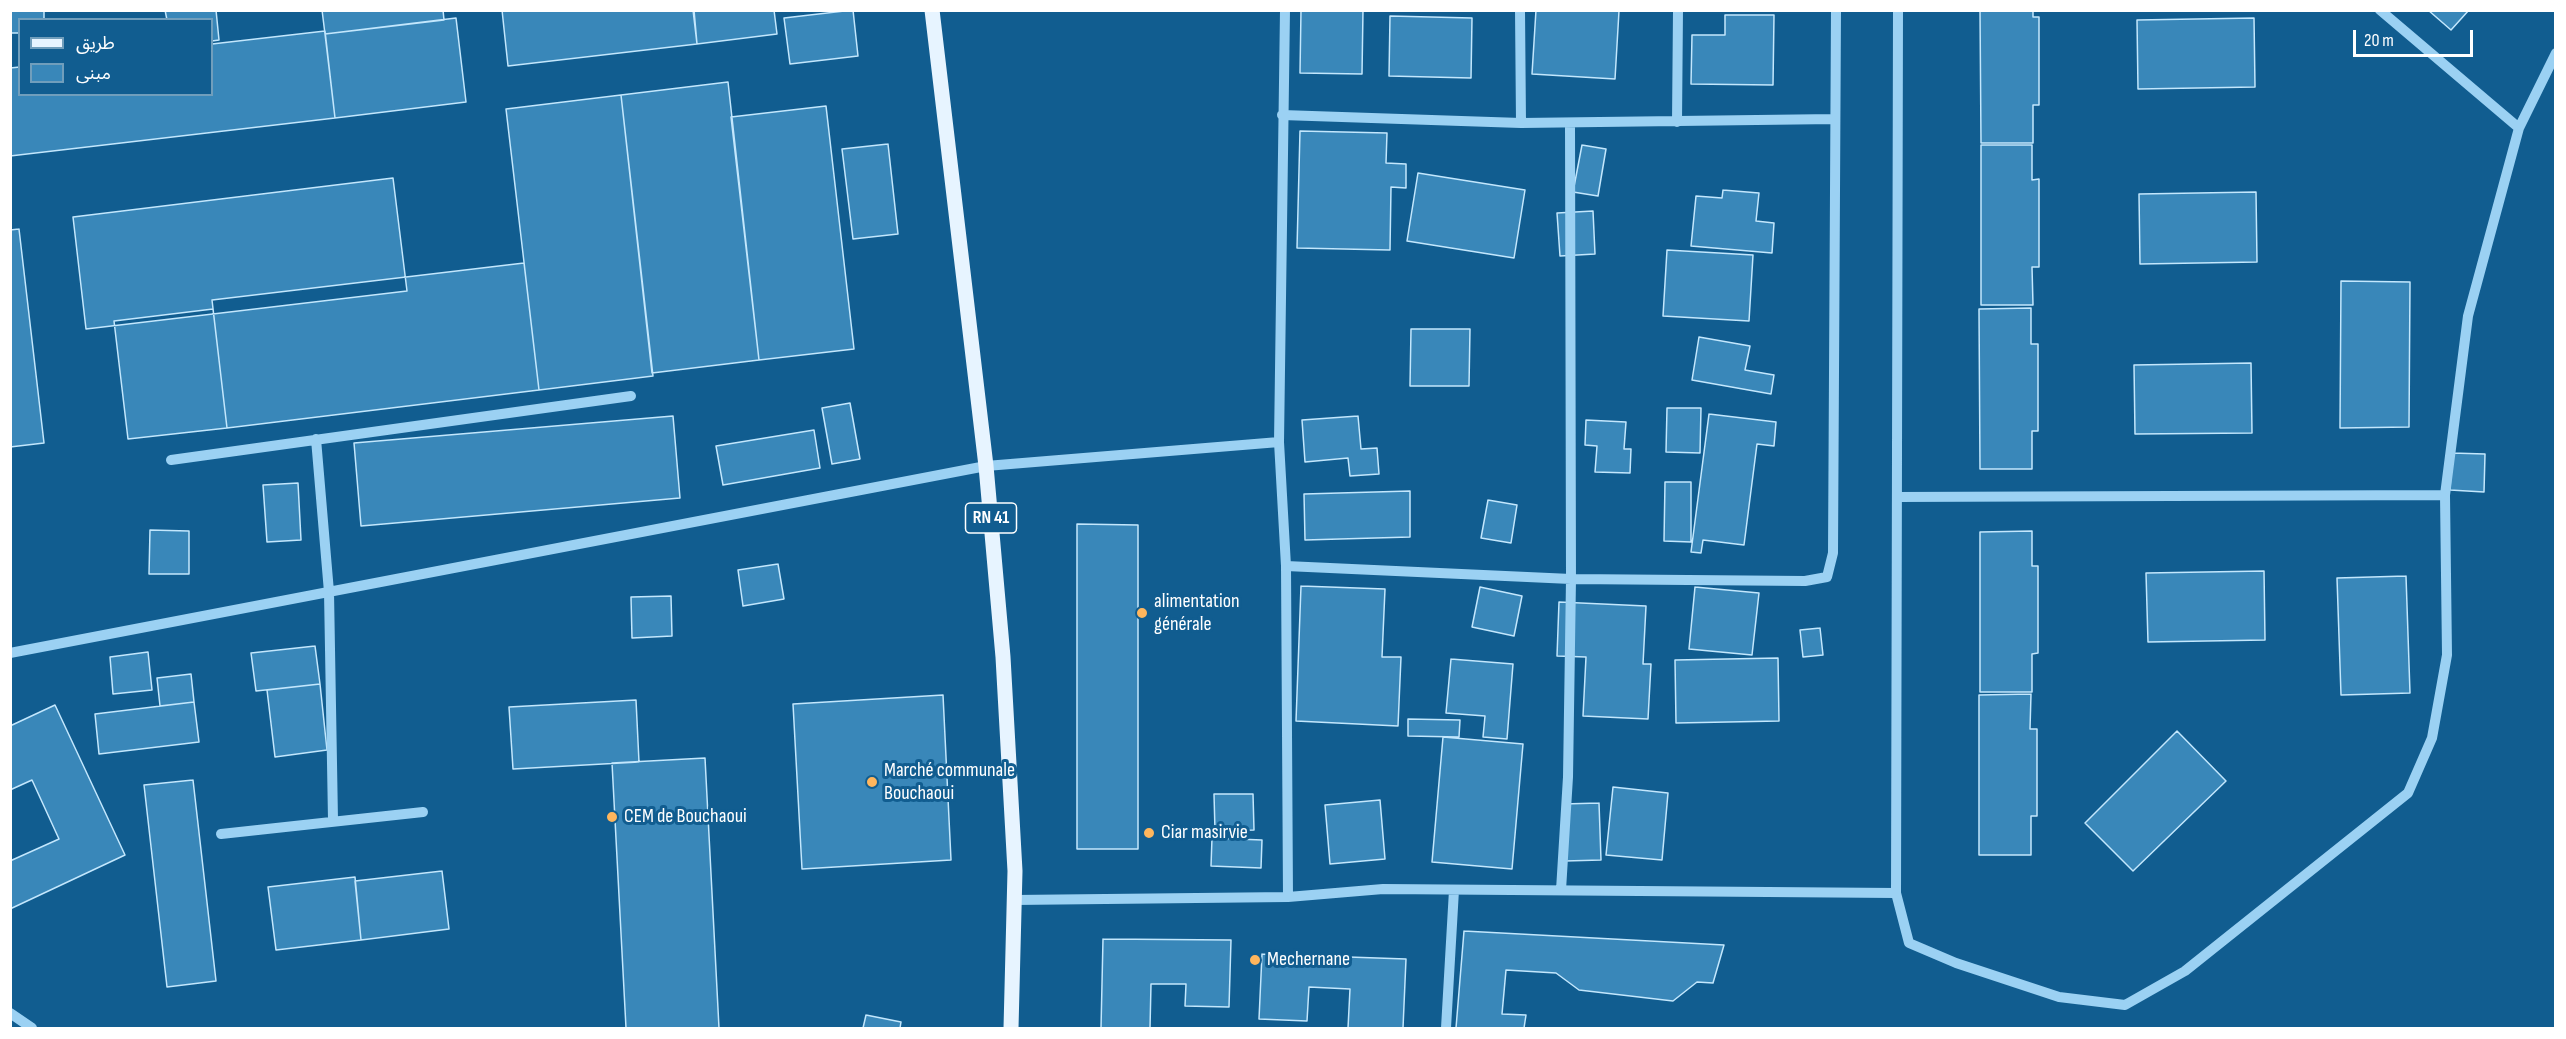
<!DOCTYPE html>
<html>
<head>
<meta charset="utf-8">
<style>
  body { margin:0 }
  #map { position:relative; width:2566px; height:1039px; overflow:hidden; background:#115d90; font-family:"Sofia Sans Condensed","Noto Sans Arabic",sans-serif }
  canvas { display:block }
  .frame { position:absolute; inset:0; border:12px solid #fff; pointer-events:none }
  .legend { position:absolute; left:18px; top:18px; width:195px; height:78px; box-sizing:border-box; background:#115d90; border:2px solid #709ebc; margin:0; padding:8px 10px; list-style:none; font-size:18px; color:#fff }
  .legend li { display:flex; align-items:center; gap:12px; height:30px }
  .legend b { width:30px; border:2px solid #709ebc }
  .scale { position:absolute; left:2353px; top:30px; width:120px; height:27px; box-sizing:border-box; border:3px solid #fff; border-top:0; padding-left:8px; font-size:18px; line-height:21px; white-space:nowrap; color:#fff; -webkit-text-stroke:4px #115d90; paint-order:stroke }
</style>
</head>
<body>
<div id="map">
<canvas width="2566" height="1039"></canvas>
<div class="frame"></div>
<ul class="legend">
<li><b style="height:8px;background:#e7f4ff"></b>طريق</li>
<li><b style="height:16px;background:#3987b9"></b>مبنى</li>
</ul>
<div class="scale">20 m</div>
</div>
<script>
const ctx = document.querySelector('canvas').getContext('2d');
ctx.lineJoin = 'round';
function fillPath(path, color) { ctx.fillStyle = color; ctx.fill(path, 'evenodd'); }
const shape = rows => new Path2D(rows.map(r => 'M' + r).join(''));
function strokePath(path, color, width, dash) { ctx.strokeStyle = color; ctx.lineWidth = width; ctx.lineCap = dash ? 'butt' : 'round'; ctx.setLineDash(dash || []); ctx.stroke(path); }
function write(font, color, halo, rows, align = 'center') {
  ctx.font = font + ' "Sofia Sans Condensed",sans-serif'; ctx.lineWidth = 6; ctx.setLineDash([]); ctx.textBaseline = 'middle'; ctx.strokeStyle = halo; ctx.fillStyle = color; for (const [text, x, y, turn = 0] of rows) {
    ctx.save(); ctx.translate(x, y); ctx.rotate((+turn || 0) * Math.PI / 180); ctx.textAlign = isNaN(turn) ? turn : align; if (halo) ctx.strokeText(text, 0, 0); ctx.fillText(text, 0, 0); ctx.restore();
  }
}
const building = shape([
  [10,10,44,10,44,20,20,20,20,33,10,33,10,10],
  [165,10,216,10,219,40,212,41,212,20,167,20,165,10],
  [322,10,443,10,444,20,325,34,322,10],
  [502,10,693,10,697,44,508,66,502,10],
  [694,10,774,10,777,34,697,44,694,10],
  [853,10,858,56,790,64,784,18,853,10],
  [1301,10,1363,10,1362,74,1300,73,1301,10],
  [1536,10,1619,11,1615,79,1532,74,1536,10],
  [1980,10,2033,10,2033,17,2039,17,2039,105,2033,105,2033,143,1981,143,1980,10],
  [2428,10,2469,10,2451,30,2428,10],
  [1725,15,1774,15,1773,85,1691,84,1692,35,1725,35,1725,15],
  [1390,16,1472,18,1471,78,1389,76,1390,16],
  [456,18,466,102,335,118,325,34,456,18],
  [2254,18,2255,87,2138,89,2137,20,2254,18],
  [325,31,335,118,10,156,10,68,20,67,20,94,212,94,212,44,325,31],
  [728,82,759,360,652,373,621,95,728,82],
  [621,95,653,376,539,390,506,109,621,95],
  [826,106,854,349,759,360,731,117,826,106],
  [1300,131,1387,133,1386,163,1406,164,1406,188,1391,187,1390,250,1297,248,1300,131],
  [888,144,898,234,853,239,842,149,888,144],
  [1582,145,1606,149,1598,196,1573,192,1582,145],
  [1981,145,2032,145,2032,180,2039,179,2039,267,2032,267,2033,305,1981,305,1981,145],
  [1418,173,1525,190,1514,258,1407,241,1418,173],
  [393,178,407,291,86,329,73,217,393,178],
  [1723,190,1759,193,1756,221,1774,223,1772,253,1691,246,1696,196,1722,198,1723,190],
  [2256,192,2257,262,2140,264,2139,194,2256,192],
  [1593,211,1595,254,1560,256,1557,213,1593,211],
  [19,229,44,443,10,447,10,230,19,229],
  [1667,250,1753,255,1749,321,1663,316,1667,250],
  [524,263,539,390,227,428,212,300,524,263],
  [2341,281,2410,282,2409,427,2340,428,2341,281],
  [2031,308,2031,344,2038,344,2038,431,2032,431,2032,469,1980,469,1979,309,2031,308],
  [213,309,227,428,128,439,114,321,213,309],
  [1411,329,1470,329,1469,386,1410,386,1411,329],
  [1699,337,1750,346,1745,370,1774,375,1771,394,1692,380,1699,337],
  [2251,363,2252,433,2135,434,2134,365,2251,363],
  [850,403,860,459,832,464,822,408,850,403],
  [1667,408,1701,408,1700,453,1666,452,1667,408],
  [1709,414,1776,422,1774,446,1757,444,1744,545,1703,540,1701,553,1691,552,1709,414],
  [673,416,680,498,361,526,354,443,673,416],
  [1358,416,1361,449,1377,448,1379,474,1350,476,1348,458,1305,462,1302,420,1358,416],
  [1586,420,1626,422,1624,449,1631,449,1630,473,1595,472,1597,446,1585,445,1586,420],
  [814,430,820,468,723,485,716,446,814,430],
  [2452,453,2485,454,2484,492,2450,490,2452,453],
  [1665,482,1691,482,1691,542,1664,541,1665,482],
  [298,483,301,540,267,542,263,485,298,483],
  [1410,491,1410,537,1305,540,1304,494,1410,491],
  [1488,500,1517,505,1511,543,1481,538,1488,500],
  [1077,524,1138,525,1138,849,1077,849,1077,524],
  [150,530,189,531,189,574,149,574,150,530],
  [2032,531,2032,566,2038,566,2038,653,2032,654,2032,692,1980,692,1980,532,2032,531],
  [778,564,784,599,743,606,738,570,778,564],
  [2264,571,2265,640,2148,642,2146,573,2264,571],
  [2406,576,2410,693,2341,695,2337,578,2406,576],
  [1301,586,1385,589,1382,657,1401,657,1398,726,1296,721,1301,586],
  [1480,587,1522,596,1514,636,1472,627,1480,587],
  [1695,587,1759,593,1752,655,1689,649,1695,587],
  [671,596,672,636,632,638,631,597,671,596],
  [1559,602,1646,606,1643,664,1651,664,1648,719,1583,716,1586,657,1557,656,1559,602],
  [1820,628,1823,655,1803,657,1800,630,1820,628],
  [315,646,320,684,256,691,251,653,315,646],
  [148,652,152,690,113,694,110,657,148,652],
  [1778,658,1779,721,1676,723,1675,660,1778,658],
  [1451,659,1513,664,1507,739,1483,737,1485,716,1446,713,1451,659],
  [191,674,194,702,160,706,157,678,191,674],
  [320,684,327,750,275,757,267,690,320,684],
  [2031,694,2030,729,2037,729,2037,816,2031,816,2031,855,1979,855,1979,695,2031,694],
  [943,695,951,860,802,869,793,704,943,695],
  [636,700,639,762,513,769,509,707,636,700],
  [194,702,199,742,99,754,95,714,194,702],
  [55,705,125,855,10,909,10,726,55,705],
  [1408,719,1460,720,1459,737,1408,736,1408,719],
  [2177,731,2226,781,2133,871,2085,823,2177,731],
  [1443,737,1523,744,1512,869,1432,862,1443,737],
  [705,758,719,1028,626,1028,612,763,705,758],
  [32,780,59,839,10,861,10,790,32,780],
  [193,780,216,981,167,987,144,785,193,780],
  [1613,787,1668,793,1662,860,1606,855,1613,787],
  [1214,794,1253,794,1254,830,1215,831,1214,794],
  [1380,800,1385,859,1330,864,1325,805,1380,800],
  [1599,803,1601,860,1565,861,1563,804,1599,803],
  [1212,838,1262,840,1261,868,1211,866,1212,838],
  [442,871,449,929,361,940,355,881,442,871],
  [355,877,361,940,276,950,268,887,355,877],
  [1464,931,1724,945,1713,983,1697,982,1673,1001,1579,990,1556,973,1506,970,1502,1014,1526,1015,1524,1028,1456,1028,1464,931],
  [1103,939,1231,940,1229,1007,1185,1006,1186,984,1151,984,1150,1028,1101,1028,1103,939],
  [1262,954,1406,959,1403,1028,1348,1028,1350,989,1309,987,1307,1021,1259,1019,1262,954],
  [866,1015,901,1022,900,1028,863,1028,866,1015]
]);
fillPath(building, '#3987b9');
strokePath(building, '#c3e7fd', 1.5);
strokePath(shape([
  [1285,10,1279,442,1286,566,1288,897],
  [1520,10,1521,123],
  [1898,10,1896,893,1909,943,1956,963,2059,997,2125,1005,2185,971,2408,793,2432,738,2447,655,2445,495,2468,316,2519,128,2556,53],
  [2380,10,2519,128],
  [1282,115,1521,123,1835,119],
  [1677,122,1678,10],
  [316,439,329,592,333,820],
  [171,460,631,396],
  [1897,497,2445,495],
  [1286,566,1571,579,1805,581,1827,577,1833,553,1836,10],
  [10,653,986,466,1279,442],
  [221,834,423,812],
  [1561,890,1568,777,1571,579,1570,123],
  [1014,900,1288,897,1383,889,1896,893],
  [10,1013,32,1028],
  [1446,1028,1454,890]
]), '#9bd1f3', 10);
strokePath(shape([
  [932,10,986,466,1003,657,1015,871,1011,1028]
]), '#e7f4ff', 15);
for (const [x, y, r, color] of [
  [1142,613,6,"#ffb65d"],
  [872,782,6,"#ffb65d"],
  [612,817,6,"#ffb65d"],
  [1149,833,6,"#ffb65d"],
  [1255,960,6,"#ffb65d"]
]) { const dot = new Path2D(); dot.arc(x, y, r, 0, 2 * Math.PI); ctx.fillStyle = color; ctx.fill(dot); strokePath(dot, '#115d90', 2); }
for (const [x, y, w] of [
  [991,518,51]
]) { const box = new Path2D(); box.roundRect(x - w / 2, y - 15, w, 30, 4.5); ctx.fillStyle = '#115d90'; ctx.fill(box); strokePath(box, '#fff', 1.5); }
write('bold 18px', '#fff', null, [
  ["RN 41",991,518]
]);
write('20px', '#fff', '#115d90', [
  ["alimentation",1154,602],
  ["générale",1154,625],
  ["Marché communale",884,771],
  ["Bouchaoui",884,794],
  ["CEM de Bouchaoui",624,817],
  ["Ciar masirvie",1161,833],
  ["Mechernane",1267,960]
], 'left');
</script>
</body>
</html>
